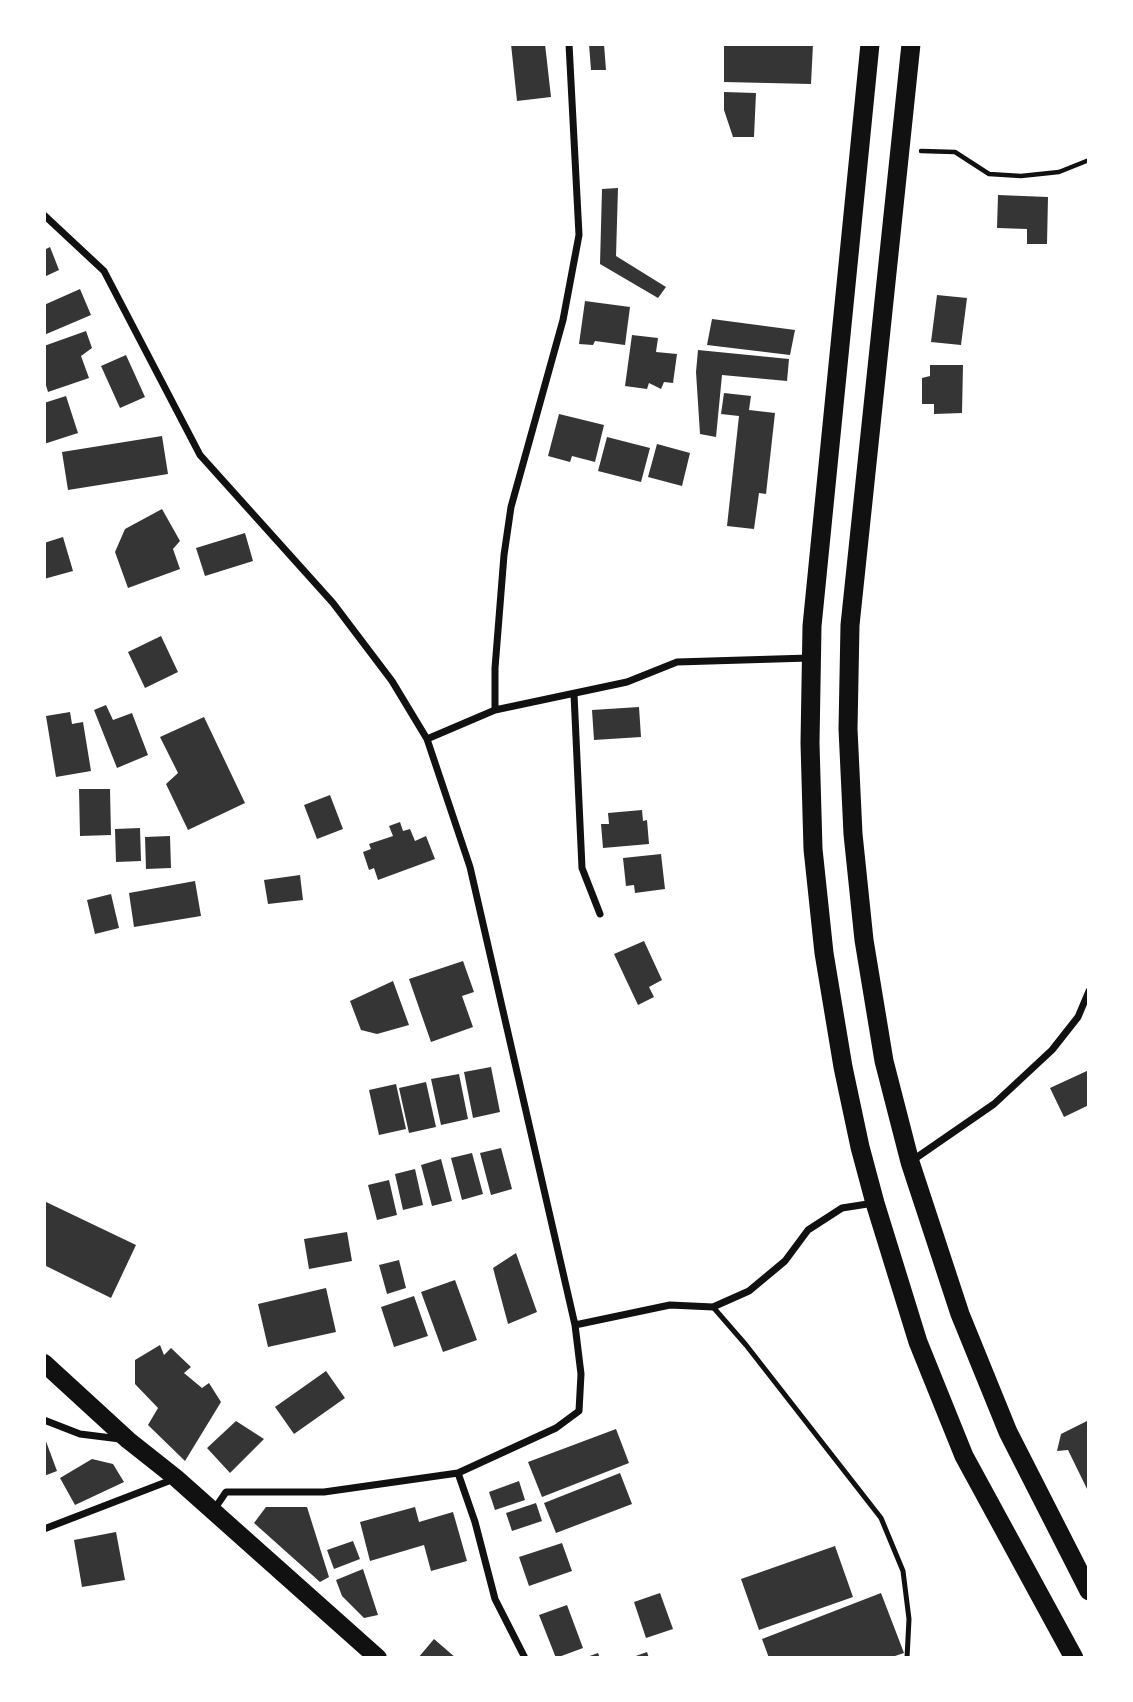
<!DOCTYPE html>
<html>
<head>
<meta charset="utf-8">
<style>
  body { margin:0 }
  #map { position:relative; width:1133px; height:1702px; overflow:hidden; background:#fff; font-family:"Archivo Narrow",sans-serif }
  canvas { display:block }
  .frame { position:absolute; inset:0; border:46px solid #fff; pointer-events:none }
</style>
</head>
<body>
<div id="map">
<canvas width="1133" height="1702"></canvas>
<div class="frame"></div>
</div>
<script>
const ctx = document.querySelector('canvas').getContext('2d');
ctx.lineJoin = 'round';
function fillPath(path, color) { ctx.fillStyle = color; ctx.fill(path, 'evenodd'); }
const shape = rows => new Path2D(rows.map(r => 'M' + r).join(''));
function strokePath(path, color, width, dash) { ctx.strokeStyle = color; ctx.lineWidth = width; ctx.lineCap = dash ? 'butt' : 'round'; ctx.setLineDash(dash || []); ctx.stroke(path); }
fillPath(shape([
  [511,44,545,44,551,97,517,101],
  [589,44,604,44,606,70,591,70],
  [724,44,813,44,811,84,724,82],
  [724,92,756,93,754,137,733,137,724,110],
  [618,188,616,256,666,287,658,298,600,264,602,189],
  [998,195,1048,197,1047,244,1027,244,1027,229,997,228],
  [50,247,59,270,44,277,44,250],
  [80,289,91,315,44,335,44,305],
  [937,295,967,298,961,345,931,342],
  [585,301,630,307,625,345,595,341,593,345,579,344],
  [712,319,795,330,790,355,707,345],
  [86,331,92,348,81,356,89,378,48,392,44,379,44,346],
  [632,335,658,338,656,352,677,354,673,383,664,382,661,389,649,383,647,389,625,386],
  [698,350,789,359,787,381,722,375,716,437,700,434,696,372],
  [126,355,145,397,120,408,101,366],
  [930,365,963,365,962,413,934,414,934,404,922,404,922,378,930,376],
  [724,393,751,396,749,410,775,413,766,494,759,493,754,529,727,526,739,416,721,414],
  [66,396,78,433,44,444,44,403],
  [559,414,604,425,595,462,572,456,570,462,548,456],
  [162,436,168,474,68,490,62,452],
  [607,437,650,448,641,482,598,471],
  [657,444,690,453,682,486,648,477],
  [162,509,180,541,173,549,180,569,128,588,115,552,125,529],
  [245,533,253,561,205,576,196,548],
  [63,537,73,571,44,579,44,543],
  [161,636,178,672,145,688,128,652],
  [106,705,113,720,132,713,148,755,117,768,94,710],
  [639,707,641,737,594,740,592,710],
  [70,712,72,724,83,722,91,771,56,777,46,716],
  [204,717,245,803,188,830,166,784,178,773,160,737],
  [79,789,110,789,111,835,80,836],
  [330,795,343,829,317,839,304,805],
  [642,810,643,821,647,820,649,844,603,848,601,824,609,824,608,813],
  [400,822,403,831,410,829,415,841,426,836,435,859,378,880,374,868,369,870,363,852,371,849,369,844,393,836,389,826],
  [140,828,141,861,116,862,115,829],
  [170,836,171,868,146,869,145,837],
  [661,854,665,889,635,893,634,885,626,886,623,858],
  [300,875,303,900,268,904,264,880],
  [195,881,201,916,134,927,129,893],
  [111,894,119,928,95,934,87,900],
  [644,941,662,980,649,987,654,997,638,1005,614,954],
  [463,961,474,992,462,996,473,1027,431,1042,409,979],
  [393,981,409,1025,377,1034,361,1030,350,1001],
  [491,1067,500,1112,473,1118,464,1072],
  [1089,1070,1089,1105,1064,1117,1050,1088],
  [459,1074,468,1119,441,1125,431,1079],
  [426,1082,436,1127,409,1133,399,1088],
  [396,1084,406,1129,379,1135,369,1090],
  [501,1148,512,1189,491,1195,480,1153],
  [472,1153,483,1194,462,1200,451,1158],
  [441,1159,452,1201,432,1206,421,1165],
  [415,1169,423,1205,403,1210,395,1174],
  [389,1180,397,1215,377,1220,368,1185],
  [44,1201,136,1245,111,1298,44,1265],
  [347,1232,352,1261,309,1269,304,1239],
  [516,1253,537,1312,508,1324,493,1268],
  [399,1260,406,1288,387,1294,379,1265],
  [455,1280,477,1340,443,1352,421,1292],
  [326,1288,336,1332,268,1347,258,1304],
  [414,1296,428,1336,394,1347,381,1307],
  [160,1345,164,1355,171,1348,191,1367,184,1373,202,1388,209,1383,221,1402,185,1461,148,1425,158,1408,135,1384,135,1360],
  [326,1371,345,1398,294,1434,275,1407],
  [1089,1420,1089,1493,1068,1450,1057,1451,1061,1434],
  [236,1421,264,1439,230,1473,207,1448],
  [616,1429,629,1463,542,1497,528,1462],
  [44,1436,57,1471,44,1476],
  [92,1459,113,1464,124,1482,75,1505,60,1478],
  [620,1473,632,1504,556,1533,544,1503],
  [519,1481,525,1500,495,1510,489,1492],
  [536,1503,542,1521,512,1531,506,1513],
  [266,1507,307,1507,329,1577,320,1582,254,1523],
  [415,1507,419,1522,453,1512,467,1561,431,1571,424,1545,370,1561,360,1522],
  [116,1532,125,1580,82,1587,74,1540],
  [353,1541,360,1559,334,1569,327,1550],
  [562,1543,572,1571,529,1586,519,1557],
  [835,1546,853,1597,759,1630,741,1579],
  [363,1569,378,1615,364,1618,342,1596,336,1580],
  [660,1593,673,1629,646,1638,634,1602],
  [881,1593,904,1653,889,1658,769,1658,762,1639],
  [567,1605,583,1648,556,1658,539,1615],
  [434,1639,456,1658,418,1658],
  [647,1652,649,1658,630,1658],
  [598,1653,600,1658,584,1658]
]), '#353535');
strokePath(shape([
  [921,151,955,152,989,174,1021,176,1059,172,1089,160]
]), '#111', 4.5);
strokePath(shape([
  [713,1307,746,1345,881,1518,903,1571,909,1619,907,1658]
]), '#111', 5);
strokePath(shape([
  [44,215,104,271,200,455,333,603,392,681,427,739,470,867,575,1325,581,1374,579,1411,556,1428,458,1473,324,1492,226,1492,213,1511],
  [574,694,582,868,600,914],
  [495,710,495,668,504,555,511,507,563,320,579,235,569,44],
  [427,739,495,710,627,682,677,662,809,658],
  [913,1160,994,1104,1052,1050,1078,1017,1089,991],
  [575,1325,670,1305,713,1307,749,1291,785,1261,808,1230,842,1208,874,1203],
  [44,1420,80,1434,120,1439],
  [458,1473,475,1522,495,1599,525,1658],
  [44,1529,174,1479]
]), '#111', 7);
strokePath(shape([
  [44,1363,128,1440,176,1478,378,1658]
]), '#111', 18);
strokePath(shape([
  [870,44,812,626,810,743,813,849,824,953,843,1067,860,1147,875,1203,918,1342,964,1456,1074,1658],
  [911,44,850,625,848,729,853,834,864,940,884,1061,910,1162,960,1314,1008,1432,1089,1591]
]), '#111', 19);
</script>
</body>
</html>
